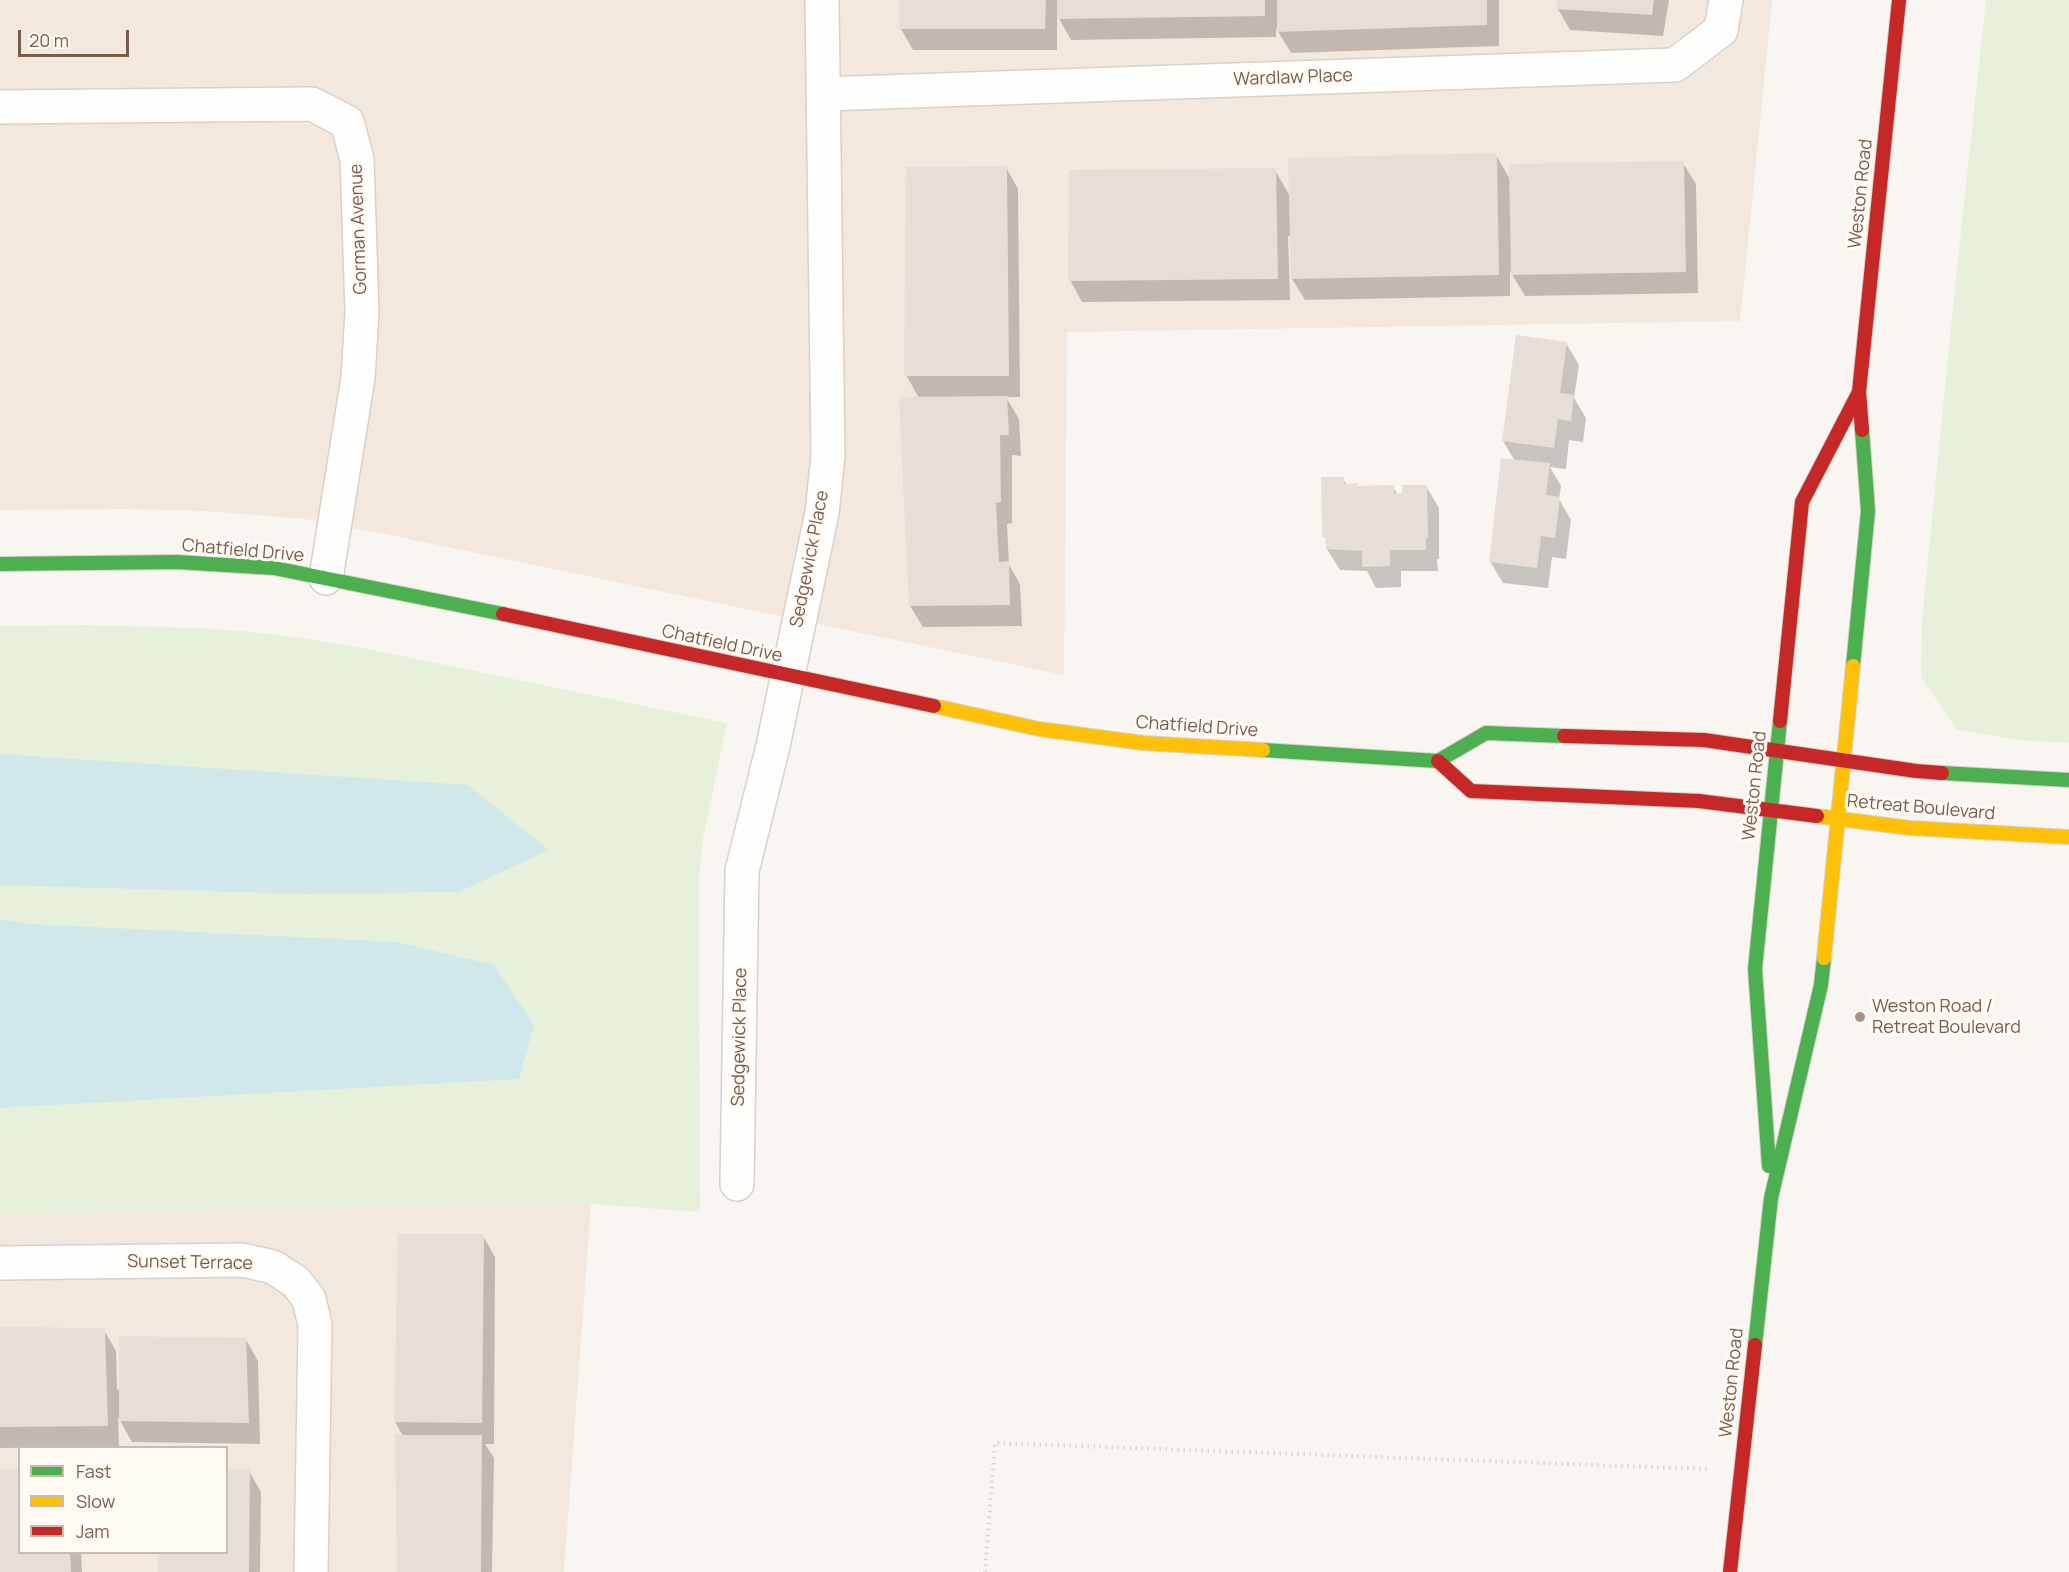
<!DOCTYPE html>
<html>
<head>
<meta charset="utf-8">
<style>
  body { margin:0 }
  #map { position:relative; width:2069px; height:1572px; overflow:hidden; background:#f9f5f0; font-family:Manrope,sans-serif }
  canvas { display:block }
  .legend { position:absolute; left:18px; top:1446px; width:210px; height:108px; box-sizing:border-box; background:#fffaf3; border:2px solid #cabbb1; margin:0; padding:8px 10px; list-style:none; font-size:18px; color:#7a5c4d }
  .legend li { display:flex; align-items:center; gap:12px; height:30px }
  .legend b { width:30px; border:2px solid #cabbb1 }
  .scale { position:absolute; left:18px; top:30px; width:111px; height:27px; box-sizing:border-box; border:3px solid #7a5c4d; border-top:0; padding-left:8px; font-size:18px; line-height:21px; white-space:nowrap; color:#7a5c4d; -webkit-text-stroke:4px #fffaf3; paint-order:stroke }
</style>
</head>
<body>
<div id="map">
<canvas width="2069" height="1572"></canvas>
<ul class="legend">
<li><b style="height:8px;background:#4caf50"></b>Fast</li>
<li><b style="height:8px;background:#ffc107"></b>Slow</li>
<li><b style="height:8px;background:#c62828"></b>Jam</li>
</ul>
<div class="scale">20 m</div>
</div>
<script>
const ctx = document.querySelector('canvas').getContext('2d');
ctx.lineJoin = 'round';
function fillPath(path, color) { ctx.fillStyle = color; ctx.fill(path, 'evenodd'); }
const shape = rows => new Path2D(rows.map(r => 'M' + r).join(''));
function strokePath(path, color, width, dash) { ctx.strokeStyle = color; ctx.lineWidth = width; ctx.lineCap = dash ? 'butt' : 'round'; ctx.setLineDash(dash || []); ctx.stroke(path); }
function write(font, color, halo, rows, align = 'center') {
  ctx.font = font + ' Manrope,sans-serif'; ctx.lineWidth = 6; ctx.setLineDash([]); ctx.textBaseline = 'middle'; ctx.strokeStyle = halo; ctx.fillStyle = color; for (const [text, x, y, turn = 0] of rows) {
    ctx.save(); ctx.translate(x, y); ctx.rotate((+turn || 0) * Math.PI / 180); ctx.textAlign = isNaN(turn) ? turn : align; if (halo) ctx.strokeText(text, 0, 0); ctx.fillText(text, 0, 0); ctx.restore();
  }
}
fillPath(shape([
  [0,0,1772,0,1740,321,1067,332,1064,675,385,534,305,519,205,511,126,509,0,510],
  [591,1204,564,1572,0,1572,0,1214],
  [20,1448,226,1448,226,1552,20,1552]
]), '#f2e8de');
fillPath(shape([
  [1986,0,2069,0,2069,743,2018,740,1957,730,1921,677,1922,620,1957,268],
  [82,625,196,628,253,632,302,638,368,649,727,723,703,838,699,878,700,1212,591,1204,0,1214,0,626]
]), '#e7f0db');
fillPath(shape([
  [0,754,468,785,549,850,459,892,305,894,0,885],
  [0,919,31,924,397,942,494,965,534,1025,519,1079,0,1108]
]), '#d0e8ea');
fillPath(shape([
  [901,0,1499,0,1499,46,1291,53,1276,28,1276,37,1071,40,1057,15,1057,50,913,50,901,29],
  [1558,0,1669,0,1663,36,1570,30,1558,9],
  [1496,155,1511,181,1683,163,1696,184,1698,293,1525,296,1510,271,1510,296,1305,300,1292,279,1291,236,1288,236,1290,300,1082,302,1070,280,1275,170,1290,196],
  [1006,167,1018,189,1020,397,1006,397,1019,419,1021,456,1012,455,1012,523,1007,524,1009,565,1020,584,1022,626,923,627,910,606,919,398,906,375],
  [1566,343,1579,365,1574,398,1586,418,1583,442,1569,440,1566,469,1550,467,1561,486,1559,499,1571,520,1566,559,1552,557,1548,588,1503,583,1490,561,1515,461,1503,441],
  [1343,479,1347,485,1358,487,1393,487,1398,495,1426,486,1439,508,1439,559,1437,559,1438,571,1401,571,1401,587,1376,588,1367,571,1340,570,1327,549,1327,542,1324,536],
  [483,1236,495,1257,494,1444,485,1444,494,1458,492,1572,399,1572,403,1436,395,1422],
  [0,1329,104,1330,116,1351,117,1390,246,1340,258,1361,260,1444,132,1442,118,1417,119,1447,0,1448],
  [0,1471,20,1552,81,1552,82,1572,0,1572],
  [249,1471,261,1492,260,1572,159,1572,226,1552]
]), '#0003');
fillPath(shape([
  [899,0,1046,0,1045,29,899,29],
  [1057,0,1265,0,1265,16,1057,19],
  [1277,0,1487,0,1487,25,1277,32],
  [1557,0,1654,0,1652,15,1556,9],
  [1497,153,1499,275,1291,279,1288,158],
  [1684,161,1686,272,1511,275,1509,164],
  [1007,166,1009,376,904,376,906,167],
  [1276,168,1278,279,1068,281,1069,170],
  [1516,335,1567,342,1560,393,1574,395,1571,421,1558,419,1554,448,1502,441],
  [1007,396,1009,435,1000,435,1001,502,996,503,999,562,1009,561,1010,605,909,606,899,397],
  [1501,458,1550,463,1546,495,1560,497,1555,538,1541,536,1537,568,1489,562],
  [1321,477,1344,477,1344,484,1358,483,1358,486,1394,485,1394,494,1402,493,1402,485,1427,485,1428,538,1426,538,1426,550,1390,550,1390,566,1362,567,1362,551,1326,549,1325,537,1322,537],
  [398,1234,484,1234,482,1423,394,1422],
  [0,1327,105,1328,108,1426,0,1427],
  [119,1336,246,1338,249,1423,119,1421],
  [395,1435,482,1435,481,1572,397,1572],
  [0,1469,20,1469,20,1552,70,1552,71,1572,0,1572],
  [226,1469,250,1469,249,1572,158,1572,158,1552,226,1552]
]), '#e6ded7');
const street = shape([
  [823,94,1675,65,1721,30,1726,0],
  [0,107,312,104,347,122,357,159,362,312,358,378,326,578],
  [737,1184,742,871,773,746,822,513,828,456,822,0],
  [0,1263,243,1260,273,1267,296,1282,309,1299,315,1325,311,1572]
]);
const fast = shape([
  [0,564,177,562,274,568,503,614],
  [1853,666,1868,511,1862,430],
  [1263,750,1438,761,1486,733,1564,736],
  [1942,773,2069,780],
  [1769,1166,1755,969,1780,721],
  [1755,1345,1771,1198,1821,985,1824,958]
]);
const slow = shape([
  [934,706,1039,729,1143,743,1263,750],
  [1817,816,1910,828,2069,837],
  [1824,958,1853,666]
]);
const jam = shape([
  [1862,430,1859,392,1899,0],
  [503,614,934,706],
  [1780,721,1802,502,1859,392],
  [1564,736,1704,740,1916,771,1942,773],
  [1438,761,1471,791,1699,801,1817,816],
  [1730,1572,1755,1345]
]);
strokePath(street, '#d7d1cb', 36);
strokePath(fast, '#d9d2cb', 16);
strokePath(slow, '#d9d2cb', 16);
strokePath(jam, '#d9d2cb', 16);
strokePath(shape([
  [985,1572,995,1443,1707,1469]
]), '#dcd5d0', 4, [1.5, 4.5]);
strokePath(street, '#fefefd', 33);
strokePath(fast, '#4caf50', 14);
strokePath(slow, '#ffc107', 14);
strokePath(jam, '#c62828', 14);
for (const [x, y, r, color] of [
  [1860,1017,6,"#a69286"]
]) { const dot = new Path2D(); dot.arc(x, y, r, 0, 2 * Math.PI); ctx.fillStyle = color; ctx.fill(dot); strokePath(dot, '#fffaf3', 2); }
write('18px', '#7a5c4d', '#fffaf3', [
  ["Wardlaw Place",1293,78,-2],
  ["Weston Road",1861,194,-84],
  ["Gorman Avenue",359,229,-92],
  ["Chatfield Drive",243,551,5],
  ["Sedgewick Place",810,559,-79],
  ["Chatfield Drive",722,644,12],
  ["Chatfield Drive",1197,727,4],
  ["Weston Road",1755,786,-84],
  ["Retreat Boulevard",1921,808,5],
  ["Sedgewick Place",740,1037,-89],
  ["Sunset Terrace",190,1263,1],
  ["Weston Road",1732,1383,-84]
]);
write('18px', '#7a5c4d', '#fffaf3', [
  ["Weston Road /",1872,1007],
  ["Retreat Boulevard",1872,1028]
], 'left');
</script>
</body>
</html>
